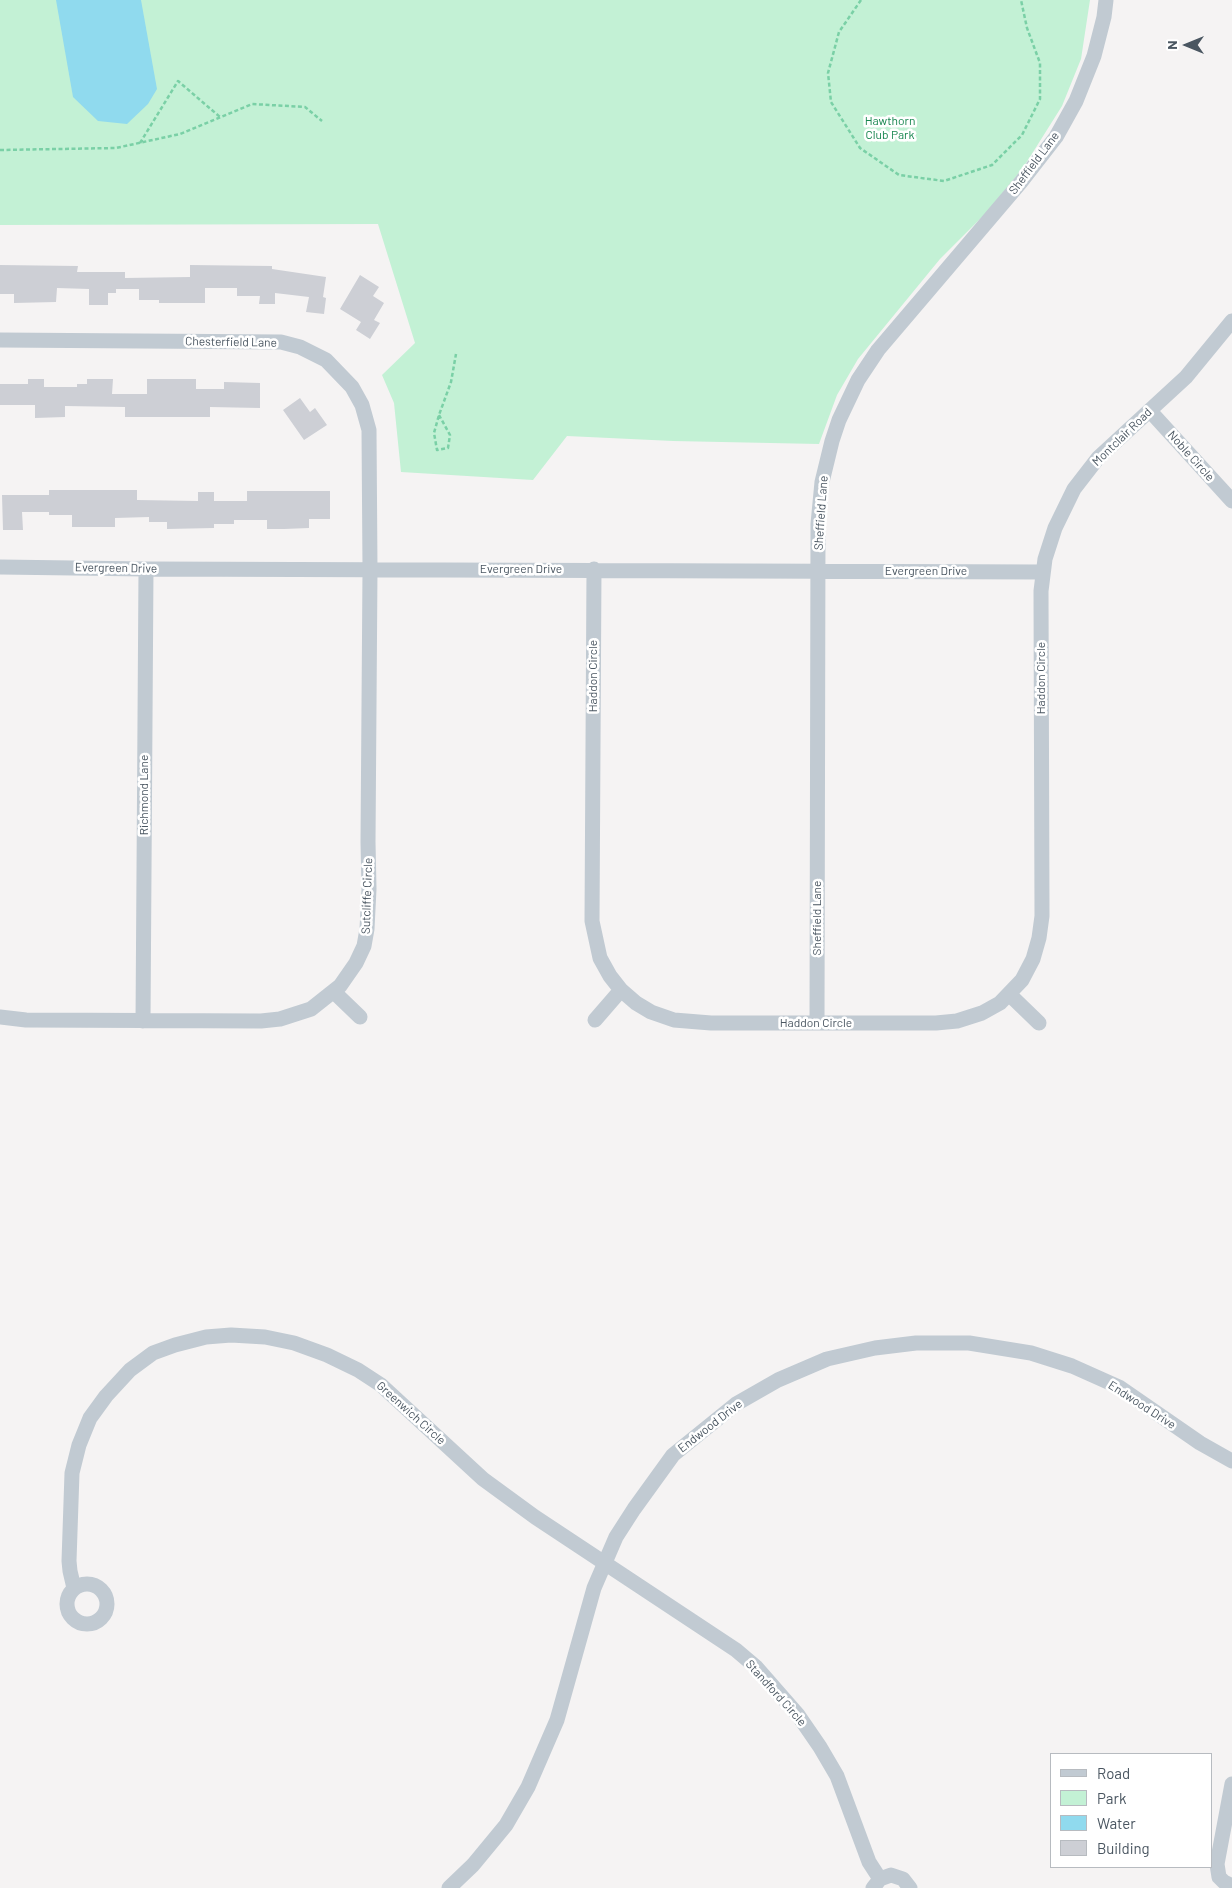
<!DOCTYPE html>
<html>
<head>
<meta charset="utf-8">
<style>
  body { margin:0 }
  #map { position:relative; width:1232px; height:1888px; overflow:hidden; background:#f5f3f3; font-family:Barlow,sans-serif }
  canvas { display:block }
  .legend { position:absolute; left:1050px; top:1753px; width:162px; height:115px; box-sizing:border-box; background:#fff; border:1px solid #b7bbc0; margin:0; padding:6px 9px; list-style:none; font-size:15px; color:#4a5661 }
  .legend li { display:flex; align-items:center; gap:10px; height:25px }
  .legend b { width:25px; border:1px solid #b7bbc0 }
  .north { position:absolute; left:1162px; top:20px; width:50px; height:50px; -webkit-text-stroke:4px #fff; paint-order:stroke; rotate:270deg; font-size:14px; font-weight:700; line-height:20px; text-align:center; color:#4a5661 }
  .north::after { content:''; display:block; margin:auto; width:18px; height:22px; background:#4a5661; clip-path:polygon(50% 0,100% 100%,50% 72%,0 100%) }
</style>
</head>
<body>
<div id="map">
<canvas width="1232" height="1888"></canvas>
<ul class="legend">
<li><b style="height:6px;background:#c1cad2"></b>Road</li>
<li><b style="height:14px;background:#c3f1d5"></b>Park</li>
<li><b style="height:14px;background:#90daee"></b>Water</li>
<li><b style="height:14px;background:#cdcfd5"></b>Building</li>
</ul>
<div class="north">N</div>
</div>
<script>
const ctx = document.querySelector('canvas').getContext('2d');
ctx.lineJoin = 'round';
function fillPath(path, color) { ctx.fillStyle = color; ctx.fill(path, 'evenodd'); }
const shape = rows => new Path2D(rows.map(r => 'M' + r).join(''));
function strokePath(path, color, width, dash) { ctx.strokeStyle = color; ctx.lineWidth = width; ctx.lineCap = dash ? 'butt' : 'round'; ctx.setLineDash(dash || []); ctx.stroke(path); }
function write(font, color, halo, rows, align = 'center') {
  ctx.font = font + ' Barlow,sans-serif'; ctx.lineWidth = 5; ctx.setLineDash([]); ctx.textBaseline = 'middle'; ctx.strokeStyle = halo; ctx.fillStyle = color; for (const [text, x, y, turn = 0] of rows) {
    ctx.save(); ctx.translate(x, y); ctx.rotate((+turn || 0) * Math.PI / 180); ctx.textAlign = isNaN(turn) ? turn : align; if (halo) ctx.strokeText(text, 0, 0); ctx.fillText(text, 0, 0); ctx.restore();
  }
}
fillPath(shape([
  [0,0,1090,0,1081,59,1062,106,1023,168,986,213,940,259,858,359,837,395,819,444,673,441,567,436,533,480,401,472,394,403,382,375,415,343,378,224,0,225]
]), '#c3f1d5');
fillPath(shape([
  [56,0,141,0,157,89,148,104,127,124,98,121,73,97]
]), '#90daee');
fillPath(shape([
  [0,265,78,266,77,272,125,272,125,278,190,277,190,265,272,266,272,269,326,277,323,297,326,298,324,314,306,312,309,297,275,293,275,304,259,304,260,296,237,296,237,288,205,288,205,303,159,303,159,300,139,300,139,289,116,289,116,293,108,293,108,305,89,305,89,289,57,288,56,302,14,303,14,294,0,294],
  [360,275,379,287,373,296,384,303,374,320,380,323,370,339,356,330,361,322,340,309],
  [28,379,44,379,44,387,77,387,77,384,87,384,87,379,113,379,112,394,147,394,147,379,196,379,196,389,224,389,224,382,260,383,260,408,210,407,210,417,125,417,125,407,65,406,65,417,35,418,35,405,0,405,0,384,28,384],
  [300,398,310,412,315,408,327,425,304,440,283,410],
  [49,490,137,490,137,500,198,501,198,492,214,492,214,501,247,501,247,491,330,491,330,519,309,519,309,528,284,529,267,529,267,520,234,520,234,524,214,524,214,528,167,529,167,522,149,522,149,517,115,518,115,527,72,527,72,515,49,515,49,512,22,512,23,530,3,530,2,495,49,495]
]), '#cdcfd5');
strokePath(shape([
  [861,0,839,32,828,73,831,102,860,148,899,175,944,181,992,165,1022,135,1040,99,1040,63,1027,28,1021,0],
  [140,143,178,81,220,117],
  [0,150,116,148,180,134,252,104,305,107,322,121],
  [439,415,450,435,448,448,437,450,434,433,439,415,451,382,456,354]
]), '#7ad0a6', 2.5, [4, 2.5]);
strokePath(shape([
  [0,340,281,342,300,347,326,360,352,387,362,405,369,430,370,569,368,842,369,889,367,929,364,946,356,963,340,986,311,1009,280,1019,261,1021,26,1020,0,1017],
  [1150,411,1232,501],
  [0,567,146,569,1043,572],
  [594,569,592,921,600,958,610,976,621,990,636,1003,651,1012,674,1020,711,1023,936,1023,957,1021,982,1013,1000,1003,1022,980,1033,959,1039,938,1042,916,1041,591,1045,559,1055,528,1074,489,1098,458,1186,377,1232,321],
  [334,992,360,1017],
  [1009,994,1039,1023],
  [595,1020,621,990],
  [143,1021,146,569],
  [817,1023,818,524,822,482,832,441,839,420,858,380,878,350,1021,182,1056,137,1076,101,1094,56,1104,17,1106,0],
  '67 1604a20 20 0 1 1 40 0a20 20 0 1 1-40 0Z',
  [74,1588,70,1571,69,1561,72,1473,79,1445,90,1418,106,1396,130,1370,153,1353,175,1345,206,1337,231,1335,265,1337,294,1343,327,1355,358,1370,381,1385,483,1479,535,1517,736,1650,756,1667,798,1715,820,1747,837,1776,869,1862,880,1879],
  [1232,1784,1217,1864,1219,1877,1224,1882,1232,1886],
  [449,1888,473,1865,506,1825,528,1787,557,1720,594,1588,616,1537,634,1509,673,1455,736,1404,778,1380,827,1359,875,1348,916,1343,969,1343,1031,1353,1072,1366,1119,1387,1200,1443,1232,1461],
  [873,1888,880,1879,891,1875,903,1879,910,1888]
]), '#c1cad2', 15);
write('12px', '#17864f', '#fff', [
  ["Hawthorn",890,121],
  ["Club Park",890,135]
]);
write('12px', '#4a5661', '#fff', [
  ["Sheffield Lane",1034,163,-53],
  ["Chesterfield Lane",231,342,1],
  ["Montclair Road",1122,437,-44],
  ["Noble Circle",1191,456,48],
  ["Sheffield Lane",821,513,-86],
  ["Evergreen Drive",116,568,1],
  ["Evergreen Drive",521,569],
  ["Evergreen Drive",926,571],
  ["Haddon Circle",593,676,-90],
  ["Haddon Circle",1041,678,-90],
  ["Richmond Lane",144,795,-90],
  ["Sutcliffe Circle",367,896,-88],
  ["Sheffield Lane",817,918,-90],
  ["Haddon Circle",816,1023],
  ["Endwood Drive",1142,1405,33],
  ["Greenwich Circle",411,1413,42],
  ["Endwood Drive",710,1426,-38],
  ["Standford Circle",776,1693,48]
]);
</script>
</body>
</html>
